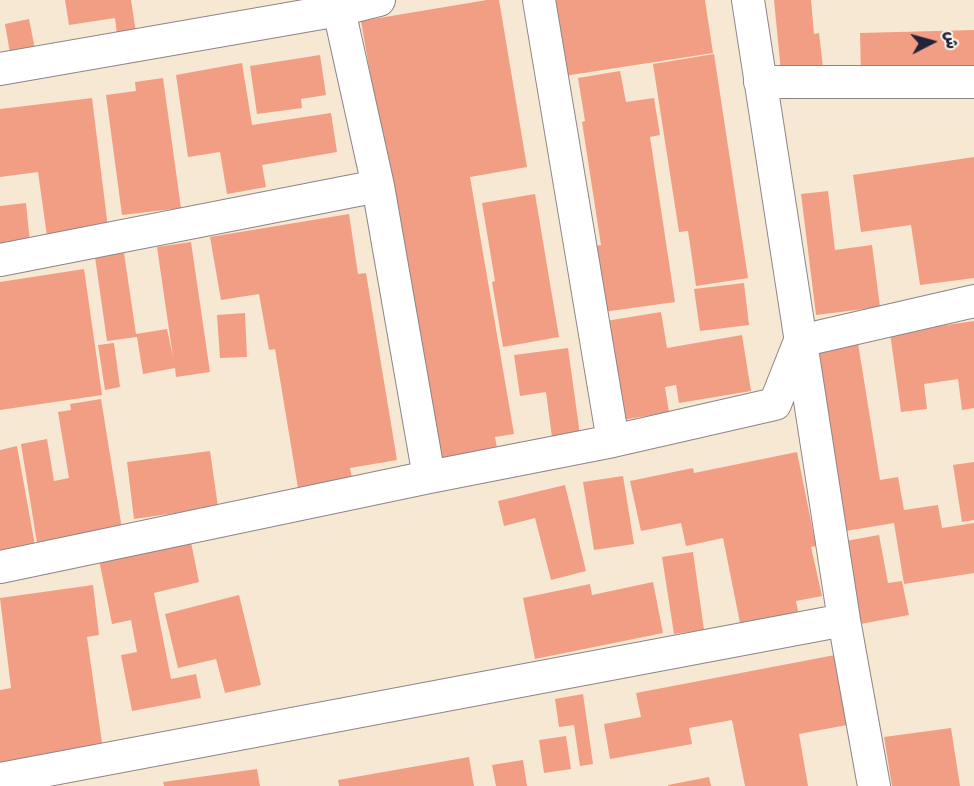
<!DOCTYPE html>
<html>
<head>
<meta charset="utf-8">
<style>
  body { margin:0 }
  #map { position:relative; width:974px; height:786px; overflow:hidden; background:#f6e8d3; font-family:"Indie Flower","Playpen Sans Arabic",sans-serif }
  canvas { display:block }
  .north { position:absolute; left:902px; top:12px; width:60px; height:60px; -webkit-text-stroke:4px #fbf7ec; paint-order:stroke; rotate:84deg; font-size:16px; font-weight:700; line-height:24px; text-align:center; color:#22223b }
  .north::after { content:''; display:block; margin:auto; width:21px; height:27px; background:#22223b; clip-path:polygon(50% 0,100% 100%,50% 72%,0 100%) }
</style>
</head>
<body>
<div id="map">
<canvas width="974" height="786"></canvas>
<div class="north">ش</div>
</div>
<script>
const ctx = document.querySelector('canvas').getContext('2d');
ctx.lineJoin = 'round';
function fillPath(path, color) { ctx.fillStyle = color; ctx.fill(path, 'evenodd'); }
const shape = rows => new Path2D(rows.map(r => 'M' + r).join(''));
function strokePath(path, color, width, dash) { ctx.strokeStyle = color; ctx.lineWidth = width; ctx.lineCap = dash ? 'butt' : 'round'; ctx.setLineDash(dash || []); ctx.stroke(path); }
fillPath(shape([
  [65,0,131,0,137,39,118,42,115,18,69,25],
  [487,0,499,0,527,167,470,177,514,434,495,437,498,453,437,463,361,21],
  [552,0,705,0,713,53,564,76],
  [774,0,811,0,814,34,819,33,823,67,781,72],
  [29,19,36,54,11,59,5,24],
  [974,30,974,71,861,74,860,33],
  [714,54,748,278,696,286,688,231,679,232,653,64],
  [320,55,326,95,301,99,302,108,257,114,250,66],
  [242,63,252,125,331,113,337,152,262,165,266,187,227,194,220,152,188,157,176,75],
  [620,71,626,102,654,98,660,135,650,137,675,302,603,312,593,246,601,245,582,122,585,121,578,78],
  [163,78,181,208,122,215,106,95,136,91,135,82],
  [92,98,108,228,47,236,38,172,0,177,0,109],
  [974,157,974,278,920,285,911,225,861,232,853,175],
  [828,191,835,250,872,245,880,307,816,315,801,194],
  [535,194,559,337,503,347,492,282,495,281,482,203],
  [26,203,30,243,0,247,0,206],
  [349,214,358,274,366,273,397,460,350,468,352,478,298,488,275,349,269,350,259,294,221,300,210,237],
  [191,242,210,372,176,377,175,368,143,374,137,337,107,341,95,257,124,253,136,334,167,329,173,357,157,247],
  [84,269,102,395,0,410,0,282],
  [744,283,749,325,700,331,694,289],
  [661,312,667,348,742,335,751,391,679,403,676,385,665,387,669,412,623,420,606,321],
  [245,313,247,357,220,358,217,315],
  [974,321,974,408,962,410,958,379,924,384,927,409,901,412,890,333],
  [114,343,120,387,105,390,98,345],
  [858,343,880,480,898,477,904,510,938,505,942,528,974,523,974,573,904,584,894,523,834,533,807,351],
  [568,348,581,442,553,445,546,392,520,396,514,355],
  [101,399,122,529,37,543,21,444,47,439,54,481,69,478,58,412,71,410,70,404],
  [17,446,36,551,0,557,0,450],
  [210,451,218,507,134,519,127,462],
  [797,452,816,546,811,547,822,596,796,601,799,616,741,628,723,538,686,546,681,523,641,531,630,481,693,468,694,473],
  [974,462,974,520,962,522,953,465],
  [623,476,634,544,594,550,583,482],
  [565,485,586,571,551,580,535,518,504,526,498,501],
  [879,535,888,583,902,581,909,615,855,625,840,542],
  [190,537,199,582,154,593,171,679,196,674,201,698,132,711,121,655,137,652,131,620,112,624,98,555],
  [693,552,704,630,674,634,662,557],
  [653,582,663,633,535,659,523,598,590,584,592,595],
  [93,585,99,635,87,637,103,750,0,770,0,690,11,688,0,598],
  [239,595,261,685,225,693,216,659,178,668,165,614],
  [835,655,847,725,799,734,808,786,745,786,732,720,689,728,692,744,610,759,604,724,641,717,636,693],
  [583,694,593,764,580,766,574,725,559,727,555,699],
  [951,728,960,786,892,786,884,737],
  [566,736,571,769,544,773,539,740],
  [469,757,474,786,339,786,338,780],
  [523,760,527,786,496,786,492,765],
  [257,769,260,786,164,786,163,782],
  [709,777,711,786,668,786,668,785]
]), '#f29e84');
const street = shape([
  [748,0,844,620,874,786],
  [339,10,378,186,429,477],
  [0,69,339,10,379,0],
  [760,82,974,82],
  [0,260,378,186],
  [613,441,775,404,800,341,974,301],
  [0,567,429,477,613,441,539,0],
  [0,779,844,620]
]);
strokePath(street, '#8c8587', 34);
strokePath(street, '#fff', 32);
</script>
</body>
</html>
